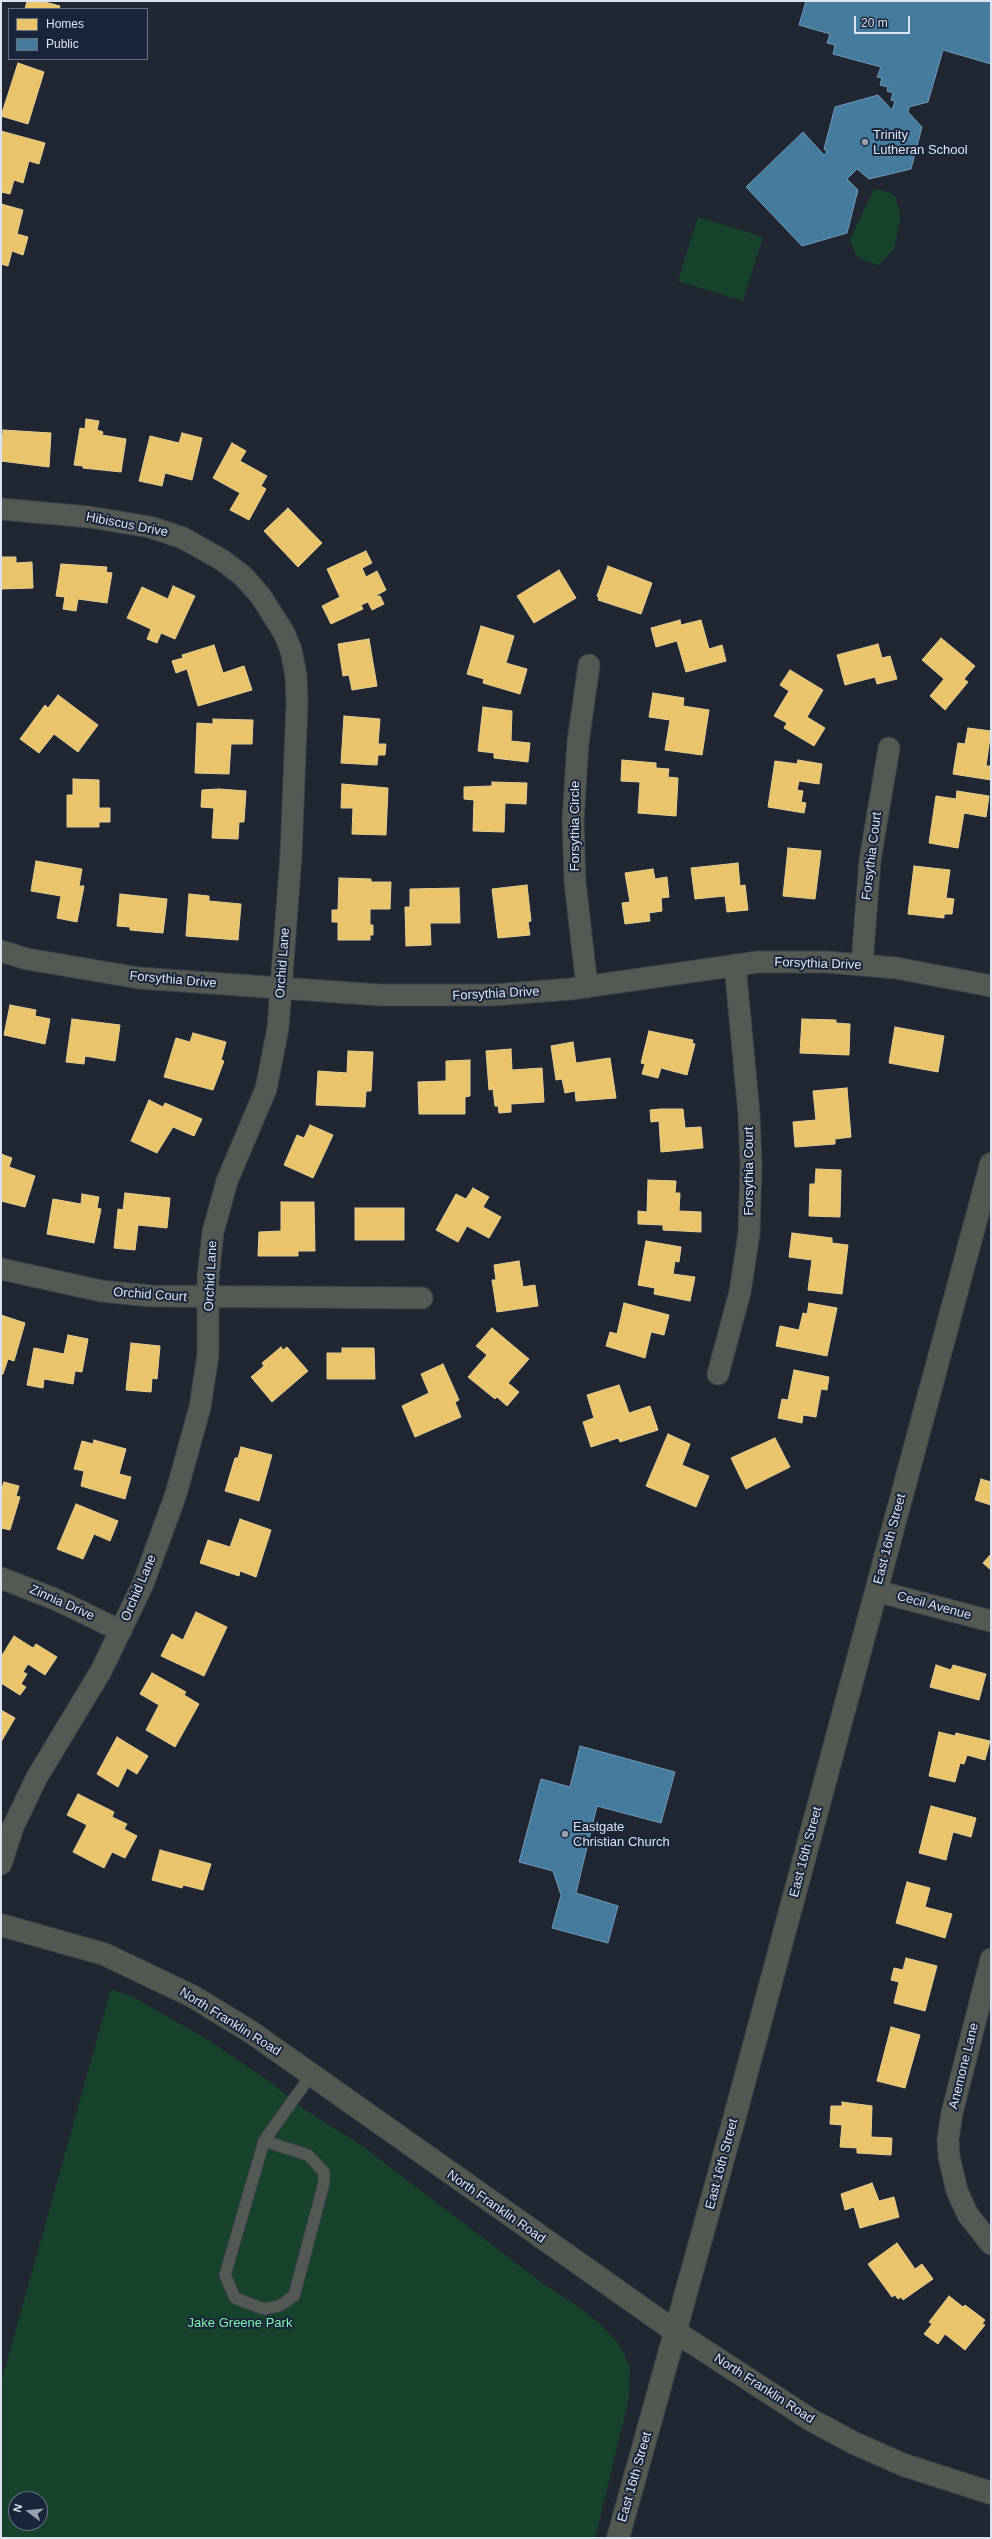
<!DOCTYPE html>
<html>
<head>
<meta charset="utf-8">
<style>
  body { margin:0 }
  #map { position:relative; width:992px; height:2539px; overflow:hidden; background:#212732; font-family:Arial,sans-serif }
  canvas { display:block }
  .frame { position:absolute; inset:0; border:2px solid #dbe3f1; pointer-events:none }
  .legend { position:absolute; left:8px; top:8px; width:140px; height:52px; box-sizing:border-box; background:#19253a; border:1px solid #677183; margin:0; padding:5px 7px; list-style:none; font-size:12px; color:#dbe3f1 }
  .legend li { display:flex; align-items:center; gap:8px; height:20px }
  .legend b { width:20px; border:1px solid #677183 }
  .north { position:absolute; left:8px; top:2491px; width:40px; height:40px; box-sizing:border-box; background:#19253a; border:1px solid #677183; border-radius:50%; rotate:286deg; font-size:11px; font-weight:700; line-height:16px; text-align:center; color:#dbe3f1 }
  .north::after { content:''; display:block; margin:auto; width:14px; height:18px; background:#9aa1ae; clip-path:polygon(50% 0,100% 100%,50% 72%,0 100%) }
  .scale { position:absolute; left:854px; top:16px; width:56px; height:18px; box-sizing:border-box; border:2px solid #dbe3f1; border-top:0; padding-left:5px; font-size:12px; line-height:14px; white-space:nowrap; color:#dbe3f1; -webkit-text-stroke:3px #19253a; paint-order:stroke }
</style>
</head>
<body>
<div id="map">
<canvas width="992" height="2539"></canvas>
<div class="frame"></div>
<ul class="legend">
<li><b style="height:11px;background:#e9c46a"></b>Homes</li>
<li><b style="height:11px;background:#457b9d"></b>Public</li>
</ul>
<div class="north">N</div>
<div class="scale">20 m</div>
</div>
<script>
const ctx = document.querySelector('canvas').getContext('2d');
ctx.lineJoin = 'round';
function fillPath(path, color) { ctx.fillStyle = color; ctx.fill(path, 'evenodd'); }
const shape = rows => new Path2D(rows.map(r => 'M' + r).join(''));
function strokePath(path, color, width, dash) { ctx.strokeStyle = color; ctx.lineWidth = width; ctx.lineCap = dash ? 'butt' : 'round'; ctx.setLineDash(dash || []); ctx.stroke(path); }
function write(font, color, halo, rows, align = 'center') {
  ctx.font = font + ' Arial,sans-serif'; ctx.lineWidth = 4; ctx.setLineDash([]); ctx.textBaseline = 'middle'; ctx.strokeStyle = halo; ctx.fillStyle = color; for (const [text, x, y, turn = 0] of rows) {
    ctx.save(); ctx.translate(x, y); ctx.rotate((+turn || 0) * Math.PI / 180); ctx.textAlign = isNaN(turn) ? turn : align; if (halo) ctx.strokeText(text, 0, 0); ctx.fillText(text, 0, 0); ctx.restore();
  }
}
fillPath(shape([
  [874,189,889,192,895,196,901,216,894,249,879,265,865,261,856,255,850,240],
  [698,217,763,237,743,301,678,281],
  [111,1989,133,1997,208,2040,269,2081,305,2110,361,2145,542,2283,580,2308,600,2324,618,2343,630,2367,629,2398,595,2538,1,2538,1,2383],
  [16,2499,40,2499,40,2523,16,2523]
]), '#17432d');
const homes = shape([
  [27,1,41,1,60,6,59,9,25,9,27,1],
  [18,63,44,72,28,124,1,116,18,63],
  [1,131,45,143,39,164,29,161,23,183,14,180,10,194,1,192,1,131],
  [1,204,23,210,17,234,28,237,23,255,12,251,8,266,1,264,1,204],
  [86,419,99,421,97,430,103,432,102,435,126,439,121,472,83,468,83,466,74,465,80,428,85,429,86,419],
  [3,430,51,433,49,467,1,461,3,430],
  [182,433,202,438,192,480,165,473,162,486,139,481,150,436,179,443,182,433],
  [232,443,246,451,240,461,267,476,261,486,266,489,249,520,230,510,240,493,213,478,232,443],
  [288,508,322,543,298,567,264,531,288,508],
  [366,551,372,563,362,568,366,577,377,571,386,590,375,596,380,596,384,604,372,610,368,602,361,605,363,609,331,624,322,606,340,597,327,569,366,551],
  [1,557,16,557,16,563,32,562,33,588,1,589,1,557],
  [61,564,107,567,106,572,112,573,107,603,78,599,76,611,63,609,65,597,56,596,61,564],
  [608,566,652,583,641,614,598,600,599,598,597,596,608,566],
  [559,570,576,598,534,623,517,596,559,570],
  [173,586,195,596,175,639,161,633,157,643,147,639,151,629,127,618,142,587,168,599,173,586],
  [680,620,681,625,701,620,709,649,722,645,726,661,686,672,677,641,656,647,651,628,680,620],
  [481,626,514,636,506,663,527,669,520,694,483,683,484,679,467,674,481,626],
  [941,638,975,666,964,679,968,682,945,710,930,696,944,679,922,660,941,638],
  [369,639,377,686,352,690,349,675,343,676,338,644,369,639],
  [878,644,882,658,890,656,897,679,877,684,875,677,845,685,837,655,878,644],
  [214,645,223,673,244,666,252,690,198,706,187,669,176,673,172,661,183,658,182,655,214,645],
  [790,670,823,690,807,717,825,728,814,746,784,728,787,723,774,716,789,691,780,685,790,670],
  [653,693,684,698,683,706,709,710,702,755,665,750,670,720,649,717,653,693],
  [58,695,98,725,78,752,54,734,39,753,20,739,45,705,48,708,58,695],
  [483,707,512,711,511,741,530,743,528,762,494,758,494,753,478,751,483,707],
  [344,716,380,719,378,744,386,744,385,755,378,755,377,765,341,763,344,716],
  [213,719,253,720,252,744,231,744,229,774,195,773,197,723,213,724,213,719],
  [968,728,991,731,986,766,991,766,991,780,953,774,958,743,965,744,968,728],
  [622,760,656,763,656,768,669,769,668,777,678,778,676,816,638,813,640,782,621,781,622,760],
  [798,760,822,764,819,784,799,781,797,790,803,791,801,802,806,803,804,813,768,807,775,761,797,764,798,760],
  [73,779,99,780,99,808,110,808,110,822,99,822,99,827,67,827,67,795,73,795,73,779],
  [492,782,527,783,526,804,505,803,504,832,473,831,474,800,464,799,464,787,492,786,492,782],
  [342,784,388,788,386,835,352,834,353,808,341,808,342,784],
  [219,789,246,791,244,822,239,822,238,839,212,838,214,808,201,807,202,790,219,789],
  [957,791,989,796,986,817,964,813,958,848,929,843,936,796,956,799,957,791],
  [788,848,821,851,815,899,783,896,788,848],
  [36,861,82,869,79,886,84,886,77,922,57,918,61,896,31,891,36,861],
  [738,863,740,886,745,885,748,910,727,912,725,896,695,899,691,868,738,863],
  [914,866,950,870,946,898,954,899,952,914,944,914,944,918,908,914,914,866],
  [653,869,655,879,667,877,669,897,661,898,662,911,649,913,650,921,625,924,622,903,630,902,625,873,653,869],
  [339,878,371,879,371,882,391,882,390,909,370,909,370,925,373,925,373,935,370,935,370,940,338,940,338,922,332,922,332,910,338,910,339,878],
  [527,885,531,921,528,922,530,935,498,938,492,889,527,885],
  [459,888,460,923,430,923,431,945,406,946,405,907,410,907,410,889,459,888],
  [120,894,167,899,163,933,130,930,130,927,117,926,120,894],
  [189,894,209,896,209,901,241,904,238,940,186,936,189,894],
  [10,1005,36,1010,35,1016,50,1019,45,1044,4,1035,10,1005],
  [72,1019,120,1025,115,1061,85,1056,84,1064,66,1062,72,1019],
  [802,1019,836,1020,836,1023,850,1024,849,1055,800,1053,802,1019],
  [895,1027,944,1036,938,1072,889,1063,895,1027],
  [649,1031,693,1040,692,1043,695,1044,687,1075,661,1068,658,1078,642,1074,645,1064,641,1063,649,1031],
  [193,1033,226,1042,221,1060,224,1061,213,1090,164,1077,176,1038,190,1042,193,1033],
  [573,1042,576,1063,610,1058,616,1098,576,1101,575,1091,565,1093,562,1079,556,1080,551,1046,573,1042],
  [511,1049,512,1070,542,1068,544,1102,511,1104,511,1112,499,1113,498,1106,495,1106,493,1089,489,1090,486,1051,511,1049],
  [348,1051,373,1052,371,1091,366,1091,365,1107,316,1105,318,1071,347,1073,348,1051],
  [470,1060,470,1096,465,1097,465,1114,419,1114,418,1082,446,1081,446,1061,470,1060],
  [847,1088,851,1137,835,1139,835,1144,795,1147,793,1122,816,1120,813,1091,847,1088],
  [149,1100,163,1107,165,1103,202,1119,194,1136,173,1127,157,1153,131,1141,149,1100],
  [661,1109,683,1109,685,1128,701,1127,703,1148,661,1152,659,1121,651,1122,650,1110,661,1109],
  [310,1125,333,1135,313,1178,284,1165,297,1135,304,1138,310,1125],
  [1,1154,12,1158,9,1167,35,1176,25,1207,1,1201,1,1154],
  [816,1169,841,1170,840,1217,809,1216,810,1184,815,1184,816,1169],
  [648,1180,676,1181,675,1193,680,1193,679,1211,701,1212,701,1232,663,1230,663,1225,638,1224,638,1211,647,1212,648,1180],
  [473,1188,489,1197,483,1207,501,1217,489,1238,467,1226,458,1242,436,1230,456,1194,466,1199,473,1188],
  [125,1193,170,1198,167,1228,138,1225,135,1250,114,1248,118,1209,123,1210,125,1193],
  [82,1194,99,1197,97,1208,101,1209,94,1243,47,1234,53,1199,81,1204,82,1194],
  [281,1202,314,1202,315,1251,298,1251,298,1256,258,1256,259,1232,281,1231,281,1202],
  [355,1208,404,1208,404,1240,355,1240,355,1208],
  [792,1233,832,1238,832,1243,848,1245,842,1294,808,1290,812,1260,789,1257,792,1233],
  [646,1241,681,1247,679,1262,675,1261,673,1274,695,1277,690,1301,654,1294,655,1288,638,1285,646,1241],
  [519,1261,523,1287,535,1285,538,1306,497,1312,492,1280,496,1280,494,1265,519,1261],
  [624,1303,669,1315,664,1335,651,1332,645,1358,606,1346,610,1332,617,1334,624,1303],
  [809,1303,837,1308,827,1356,776,1346,780,1326,799,1330,803,1313,807,1314,809,1303],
  [1,1315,25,1323,14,1361,8,1359,3,1374,1,1374,1,1315],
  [492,1328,529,1359,508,1383,519,1392,507,1406,497,1397,495,1399,468,1377,487,1355,476,1346,492,1328],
  [68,1335,88,1339,82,1372,75,1371,73,1384,44,1379,43,1388,27,1385,34,1348,64,1354,68,1335],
  [131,1343,160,1346,157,1379,152,1378,151,1392,126,1390,131,1343],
  [281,1347,283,1350,287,1347,308,1371,272,1402,251,1377,264,1366,262,1363,281,1347],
  [342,1348,374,1348,375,1379,327,1379,327,1353,342,1353,342,1348],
  [443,1364,459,1400,455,1402,461,1417,415,1437,402,1406,429,1393,421,1374,443,1364],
  [794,1370,829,1377,827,1390,821,1389,816,1417,803,1415,802,1423,778,1418,782,1399,788,1400,794,1370],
  [619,1385,629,1413,650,1406,658,1430,620,1442,618,1438,591,1447,583,1422,594,1418,587,1395,619,1385],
  [668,1434,690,1444,682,1465,709,1476,696,1507,646,1486,668,1434],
  [775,1438,790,1467,746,1489,731,1458,775,1438],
  [94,1440,126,1449,119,1474,131,1477,125,1499,81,1486,84,1471,74,1469,82,1441,93,1444,94,1440],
  [241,1447,272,1455,259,1501,225,1491,235,1458,238,1458,241,1447],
  [981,1479,991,1482,991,1505,975,1500,981,1479],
  [4,1482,19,1486,16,1496,20,1497,10,1530,1,1528,1,1491,4,1482],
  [76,1504,118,1521,110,1541,94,1534,83,1559,57,1549,76,1504],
  [240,1519,271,1530,256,1577,240,1571,239,1576,200,1563,208,1540,230,1547,240,1519],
  [991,1554,991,1570,983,1563,991,1554],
  [196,1612,227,1627,204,1676,161,1656,172,1634,183,1640,196,1612],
  [14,1636,33,1648,36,1644,57,1657,45,1675,28,1664,23,1672,27,1674,21,1684,26,1687,20,1695,1,1683,1,1657,14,1636],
  [936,1665,951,1670,953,1665,986,1674,979,1700,930,1687,936,1665],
  [152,1673,186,1692,184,1695,199,1704,175,1747,146,1730,159,1705,140,1694,152,1673],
  [1,1710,15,1718,1,1742,1,1710],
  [939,1732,955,1736,956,1733,990,1741,985,1760,967,1755,964,1764,960,1763,955,1782,929,1776,939,1732],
  [117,1737,148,1756,137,1774,127,1768,118,1787,97,1774,117,1737],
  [78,1794,114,1812,112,1817,127,1824,124,1829,137,1836,125,1858,112,1852,104,1868,73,1852,87,1825,67,1815,78,1794],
  [931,1806,976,1818,971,1837,953,1832,946,1860,919,1853,931,1806],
  [160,1850,211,1864,203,1890,183,1885,182,1888,152,1880,160,1850],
  [907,1882,930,1888,925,1907,952,1914,945,1938,896,1923,907,1882],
  [906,1958,937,1966,925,2011,894,2003,899,1982,891,1980,894,1968,903,1970,906,1958],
  [891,2027,920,2035,905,2088,877,2081,891,2027],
  [842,2102,872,2106,871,2137,892,2138,891,2155,857,2153,857,2148,840,2147,842,2125,830,2124,831,2106,842,2106,842,2102],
  [872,2183,879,2201,894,2197,899,2217,860,2228,854,2207,845,2210,841,2194,872,2183],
  [897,2243,915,2269,922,2264,933,2279,903,2300,901,2297,898,2299,895,2295,892,2297,868,2264,897,2243],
  [949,2296,963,2307,965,2305,985,2320,982,2324,985,2325,965,2350,945,2334,938,2344,924,2334,932,2324,929,2322,949,2296]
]);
fillPath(homes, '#e9c46a');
strokePath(homes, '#e5cd92', 1);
const public = shape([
  [806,1,991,1,991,64,943,50,928,102,909,107,908,112,922,127,911,169,869,179,857,169,847,179,858,190,847,233,802,246,746,187,803,132,824,155,827,152,824,149,835,107,878,95,892,110,895,101,891,100,893,93,887,91,888,87,880,85,882,78,877,77,881,67,833,54,835,45,827,43,830,34,799,25,806,1],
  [580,1746,675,1772,661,1823,597,1806,576,1893,618,1906,608,1943,552,1928,561,1895,553,1871,519,1862,541,1779,570,1787,580,1746]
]);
fillPath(public, '#457b9d');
strokePath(public, '#729ab6', 1);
const lane = shape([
  [264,2141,308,2155,324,2172,324,2183,294,2296,279,2306,264,2309,235,2298,225,2275,264,2141,311,2075]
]);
const street = shape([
  [1,509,89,517,150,527,183,538,222,560,243,576,260,595,284,633,291,650,296,676,297,703,291,855,278,1028,266,1089,227,1181,213,1232,208,1277,208,1355,200,1407,176,1494,143,1584,101,1671,37,1777,13,1827,1,1864],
  [1,951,27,959,139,978,380,995,493,995,571,989,758,962,827,962,896,968,991,986],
  [862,964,870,860,889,748],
  [587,987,575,882,573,821,578,742,589,665],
  [1,1269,101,1291,151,1296,422,1298],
  [718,1374,740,1292,749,1233,751,1165,749,1114,735,965],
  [1,1578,57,1600,121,1631],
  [876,1591,991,1621],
  [991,1959,952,2113,948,2139,949,2157,957,2191,968,2215,991,2244]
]);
const secondary = shape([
  [1,1925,104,1954,192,1996,251,2032,676,2332,811,2420,856,2444,904,2465,991,2493],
  [618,2538,732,2127,991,1164]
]);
strokePath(lane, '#3d424b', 13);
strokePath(street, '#3d424b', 23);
strokePath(secondary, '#3d424b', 24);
strokePath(lane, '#545954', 11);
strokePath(street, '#545954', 21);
strokePath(secondary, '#535950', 22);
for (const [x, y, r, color] of [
  [865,142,4,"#9aa1ae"],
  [565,1834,4,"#9aa1ae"]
]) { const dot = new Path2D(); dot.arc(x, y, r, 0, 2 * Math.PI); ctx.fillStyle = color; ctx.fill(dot); strokePath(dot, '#19253a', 1.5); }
write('13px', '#dbe3f1', '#19253a', [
  ["Trinity",873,135],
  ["Lutheran School",873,150],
  ["Eastgate",573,1827],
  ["Christian Church",573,1842]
], 'left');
write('13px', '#dbe3f1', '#19253a', [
  ["Hibiscus Drive",127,525,11],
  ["Forsythia Circle",575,826,-90],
  ["Forsythia Court",872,856,-83],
  ["Orchid Lane",283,963,-86],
  ["Forsythia Drive",818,964,2],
  ["Forsythia Drive",173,980,5],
  ["Forsythia Drive",496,994,-3],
  ["Forsythia Court",749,1171,-90],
  ["Orchid Lane",211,1276,-87],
  ["Orchid Court",150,1295,4],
  ["East 16th Street",890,1539,-75],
  ["Orchid Lane",139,1588,-67],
  ["Zinnia Drive",62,1603,24],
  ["Cecil Avenue",934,1606,15],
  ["East 16th Street",806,1852,-75],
  ["North Franklin Road",230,2022,32],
  ["Anemone Lane",964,2066,-76],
  ["East 16th Street",722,2164,-75],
  ["North Franklin Road",496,2207,35],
  ["North Franklin Road",764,2389,33],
  ["East 16th Street",635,2477,-74]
]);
write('13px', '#7df2ae', '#19253a', [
  ["Jake Greene Park",240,2323]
]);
</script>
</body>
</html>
